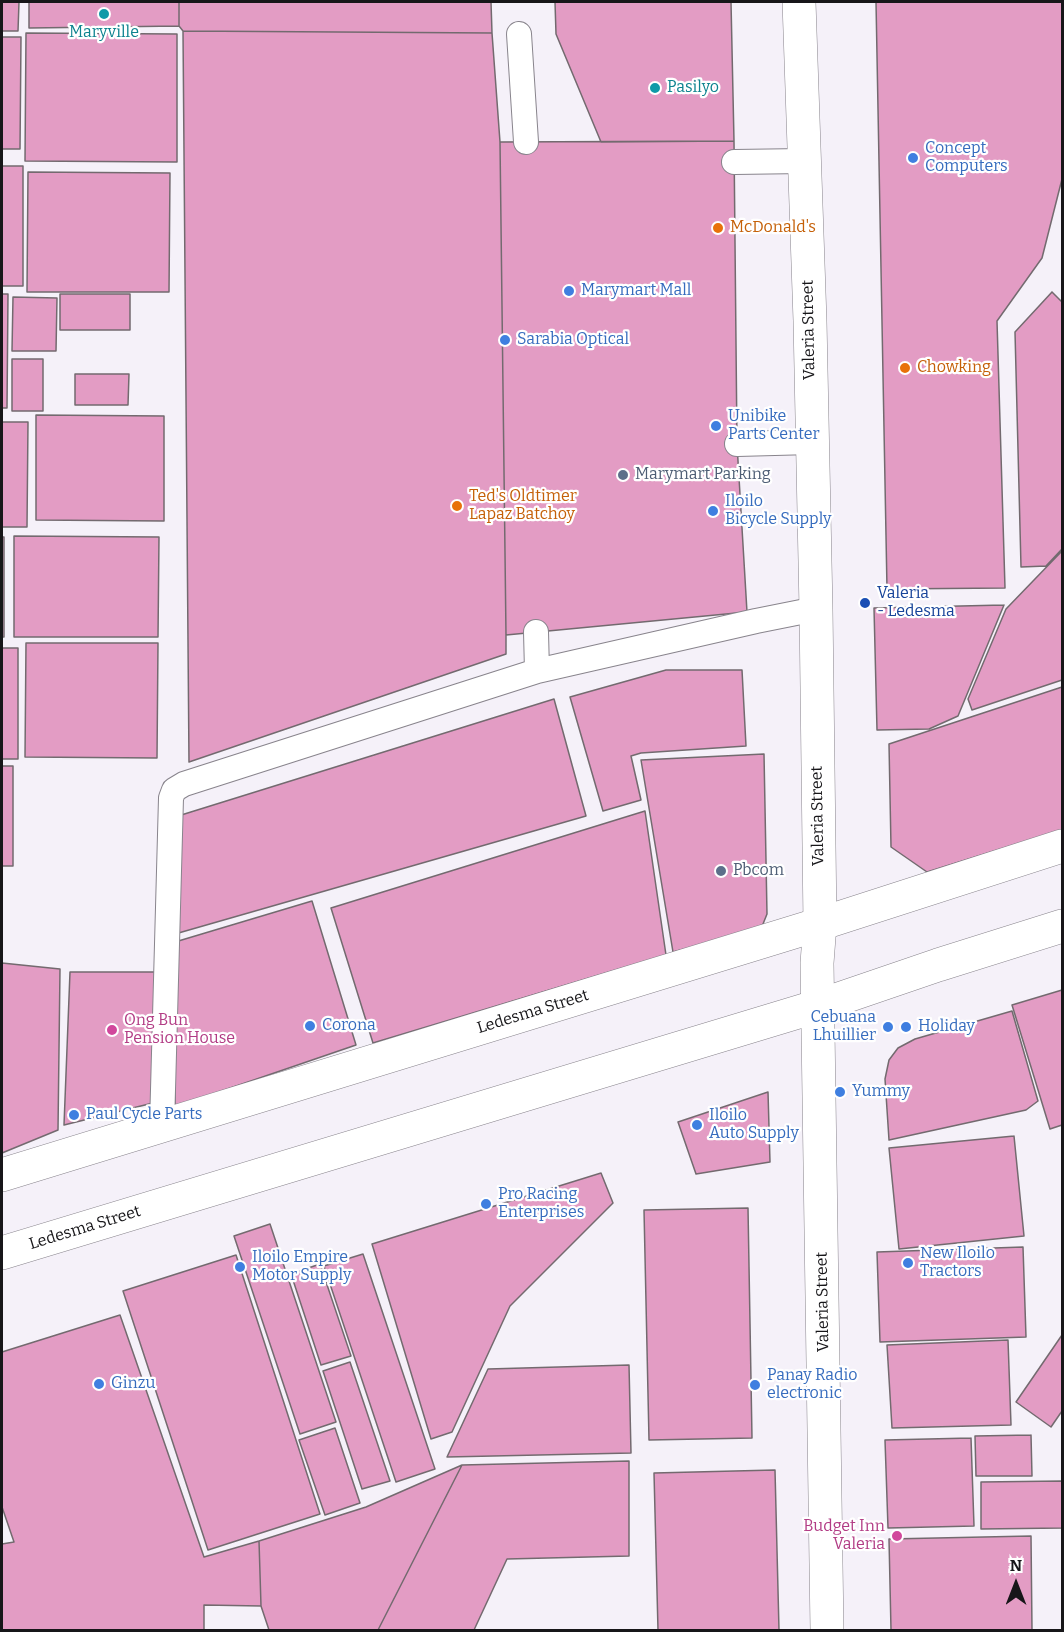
<!DOCTYPE html>
<html>
<head>
<meta charset="utf-8">
<style>
  body { margin:0 }
  #map { position:relative; width:1064px; height:1632px; overflow:hidden; background:#f5f1f9; font-family:Bitter,serif }
  canvas { display:block }
  .frame { position:absolute; inset:0; border:3px solid #171619; pointer-events:none }
  .north { position:absolute; left:986px; top:1554px; width:60px; height:60px; -webkit-text-stroke:4px #fff; paint-order:stroke; rotate:0deg; font-size:16px; font-weight:700; line-height:24px; text-align:center; color:#171619 }
  .north::after { content:''; display:block; margin:auto; width:21px; height:27px; background:#171619; clip-path:polygon(50% 0,100% 100%,50% 72%,0 100%) }
</style>
</head>
<body>
<div id="map">
<canvas width="1064" height="1632"></canvas>
<div class="frame"></div>
<div class="north">N</div>
</div>
<script>
const ctx = document.querySelector('canvas').getContext('2d');
ctx.lineJoin = 'round';
function fillPath(path, color) { ctx.fillStyle = color; ctx.fill(path, 'evenodd'); }
const shape = rows => new Path2D(rows.map(r => 'M' + r).join(''));
function strokePath(path, color, width, dash) { ctx.strokeStyle = color; ctx.lineWidth = width; ctx.lineCap = dash ? 'butt' : 'round'; ctx.setLineDash(dash || []); ctx.stroke(path); }
function write(font, color, halo, rows, align = 'center') {
  ctx.font = font + ' Bitter,serif'; ctx.lineWidth = 4.5; ctx.setLineDash([]); ctx.textBaseline = 'middle'; ctx.strokeStyle = halo; ctx.fillStyle = color; for (const [text, x, y, turn = 0] of rows) {
    ctx.save(); ctx.translate(x, y); ctx.rotate((+turn || 0) * Math.PI / 180); ctx.textAlign = isNaN(turn) ? turn : align; if (halo) ctx.strokeText(text, 0, 0); ctx.fillText(text, 0, 0); ctx.restore();
  }
}
const building = shape([
  [2,2,19,2,18,31,2,31,2,2],
  [29,2,179,2,179,26,29,28,29,2],
  [179,2,491,2,492,33,183,31,179,26,179,2],
  [555,2,731,2,734,141,601,142,556,34,555,2],
  [876,2,1062,2,1062,179,1042,258,997,321,1005,588,887,589,876,2],
  [183,31,492,33,500,142,506,635,506,654,189,762,183,31],
  [26,33,177,34,177,162,25,161,26,33],
  [2,37,21,37,20,149,2,149,2,37],
  [734,141,737,444,747,612,506,635,500,142,734,141],
  [2,166,23,166,23,286,2,286,2,166],
  [28,172,170,173,169,292,27,292,28,172],
  [1052,292,1062,302,1062,549,1046,566,1021,567,1015,332,1052,292],
  [2,294,8,294,7,408,2,408,2,294],
  [60,294,130,294,130,330,60,330,60,294],
  [13,297,57,298,56,351,12,351,13,297],
  [12,359,43,359,43,411,12,411,12,359],
  [75,374,129,374,128,405,75,405,75,374],
  [36,415,164,416,164,521,36,520,36,415],
  [2,422,28,422,27,527,2,527,2,422],
  [14,536,159,537,158,637,14,637,14,536],
  [2,537,4,537,4,637,2,637,2,537],
  [1062,551,1062,680,972,710,968,699,1006,609,1062,551],
  [1004,605,958,716,929,729,877,730,874,608,1004,605],
  [26,643,158,643,157,758,25,757,26,643],
  [2,648,18,648,18,759,2,759,2,648],
  [666,670,742,670,746,746,641,753,631,756,641,800,603,811,570,697,666,670],
  [1062,687,1062,830,927,872,891,847,889,744,1062,687],
  [554,699,586,816,175,934,178,816,554,699],
  [764,754,767,914,763,924,753,932,673,952,641,760,764,754],
  [2,766,13,766,13,866,2,866,2,766],
  [645,811,666,955,373,1043,331,908,645,811],
  [312,901,356,1045,175,1107,175,942,312,901],
  [2,963,60,969,58,1130,2,1153,2,963],
  [70,972,157,972,157,1102,64,1125,70,972],
  [1062,990,1062,1125,1050,1129,1012,1005,1062,990],
  [1012,1011,1038,1101,1026,1110,889,1140,885,1079,889,1060,898,1048,915,1039,1012,1011],
  [768,1092,770,1162,696,1174,678,1122,768,1092],
  [1014,1136,1024,1236,899,1249,889,1148,1014,1136],
  [601,1173,613,1203,510,1306,452,1432,431,1439,372,1244,601,1173],
  [748,1208,752,1438,649,1440,644,1210,748,1208],
  [270,1224,336,1422,300,1434,234,1236,270,1224],
  [1023,1247,1026,1337,880,1342,877,1252,1023,1247],
  [363,1254,435,1469,396,1482,324,1266,363,1254],
  [236,1255,320,1514,208,1550,123,1291,236,1255],
  [320,1264,351,1356,321,1365,291,1274,320,1264],
  [120,1315,204,1557,259,1541,261,1606,204,1605,204,1630,2,1630,2,1544,14,1542,2,1507,2,1352,120,1315],
  [1062,1335,1062,1411,1051,1427,1016,1402,1062,1335],
  [1008,1340,1011,1425,892,1428,887,1345,1008,1340],
  [350,1362,390,1481,362,1489,323,1371,350,1362],
  [629,1365,631,1453,447,1457,488,1369,629,1365],
  [335,1428,360,1503,325,1515,299,1440,335,1428],
  [1031,1435,1032,1476,976,1476,975,1436,1031,1435],
  [971,1438,974,1526,888,1528,885,1440,971,1438],
  [629,1461,629,1556,507,1559,474,1630,378,1630,462,1465,629,1461],
  [462,1465,378,1630,269,1630,261,1606,259,1541,366,1507,462,1465],
  [775,1470,779,1630,658,1630,654,1473,775,1470],
  [1062,1481,1062,1528,981,1529,981,1482,1062,1481],
  [1031,1536,1032,1630,891,1630,889,1539,1031,1536]
]);
fillPath(building, '#e39cc4');
strokePath(building, '#736a6f', 1.5);
const service = shape([
  [519,34,526,142],
  [734,162,804,161],
  [737,444,812,442],
  [536,632,537,671],
  [162,1126,171,798,174,790,184,784,537,671,756,621,816,609]
]);
const minor = shape([
  [799,2,810,321,816,609,820,924,817,963,827,1630]
]);
const secondary = shape([
  [2,1175,820,924,1062,846],
  [2,1253,818,1006,938,965,1062,926]
]);
strokePath(service, '#88848c', 26);
strokePath(minor, '#88848c', 34);
strokePath(secondary, '#88848c', 34);
strokePath(service, '#fff', 24);
strokePath(minor, '#fff', 33);
strokePath(secondary, '#fff', 33);
for (const [x, y, r, color] of [
  [104,14,6,"#0f9aa8"],
  [655,88,6,"#0f9aa8"],
  [913,158,6,"#3f7fe0"],
  [718,228,6,"#e8710a"],
  [569,291,6,"#3f7fe0"],
  [505,340,6,"#3f7fe0"],
  [905,368,6,"#e8710a"],
  [716,426,6,"#3f7fe0"],
  [623,475,6,"#5c6f8a"],
  [457,506,6,"#e8710a"],
  [713,511,6,"#3f7fe0"],
  [865,603,6,"#1a4fb4"],
  [721,871,6,"#5c6f8a"],
  [310,1026,6,"#3f7fe0"],
  [888,1027,6,"#3f7fe0"],
  [906,1027,6,"#3f7fe0"],
  [112,1030,6,"#d1479c"],
  [840,1092,6,"#3f7fe0"],
  [74,1115,6,"#3f7fe0"],
  [697,1125,6,"#3f7fe0"],
  [486,1204,6,"#3f7fe0"],
  [908,1263,6,"#3f7fe0"],
  [240,1267,6,"#3f7fe0"],
  [99,1384,6,"#3f7fe0"],
  [755,1385,6,"#3f7fe0"],
  [897,1536,6,"#d1479c"]
]) { const dot = new Path2D(); dot.arc(x, y, r, 0, 2 * Math.PI); ctx.fillStyle = color; ctx.fill(dot); strokePath(dot, '#fff', 2); }
write('16px', '#0d838f', '#fff', [
  ["Maryville",104,33],
  ["Pasilyo",667,88,"left"]
]);
write('16px', '#366cbe', '#fff', [
  ["Concept",925,149],
  ["Computers",925,167],
  ["Marymart Mall",581,291],
  ["Sarabia Optical",517,340],
  ["Unibike",728,417],
  ["Parts Center",728,435],
  ["Iloilo",725,502],
  ["Bicycle Supply",725,520],
  ["Cebuana",876,1018,"right"],
  ["Lhuillier",876,1036,"right"],
  ["Corona",322,1026],
  ["Holiday",918,1027],
  ["Yummy",852,1092],
  ["Paul Cycle Parts",86,1115],
  ["Iloilo",709,1116],
  ["Auto Supply",709,1134],
  ["Pro Racing",498,1195],
  ["Enterprises",498,1213],
  ["New Iloilo",920,1254],
  ["Tractors",920,1272],
  ["Iloilo Empire",252,1258],
  ["Motor Supply",252,1276],
  ["Panay Radio",767,1376],
  ["electronic",767,1394],
  ["Ginzu",111,1384]
], 'left');
write('16px', '#c56008', '#fff', [
  ["McDonald's",730,228],
  ["Chowking",917,368],
  ["Ted's Oldtimer",469,497],
  ["Lapaz Batchoy",469,515]
], 'left');
write('16px', '#171619', '#fff', [
  ["Valeria Street",809,330,-91],
  ["Valeria Street",818,816,-91],
  ["Ledesma Street",533,1012,-17],
  ["Ledesma Street",85,1228,-17],
  ["Valeria Street",823,1302,-91]
]);
write('16px', '#4e5e75', '#fff', [
  ["Marymart Parking",635,475],
  ["Pbcom",733,871]
], 'left');
write('16px', '#164399', '#fff', [
  ["Valeria",877,594],
  ["- Ledesma",877,612]
], 'left');
write('16px', '#b23c85', '#fff', [
  ["Ong Bun",124,1021],
  ["Pension House",124,1039],
  ["Budget Inn",885,1527,"right"],
  ["Valeria",885,1545,"right"]
], 'left');
</script>
</body>
</html>
